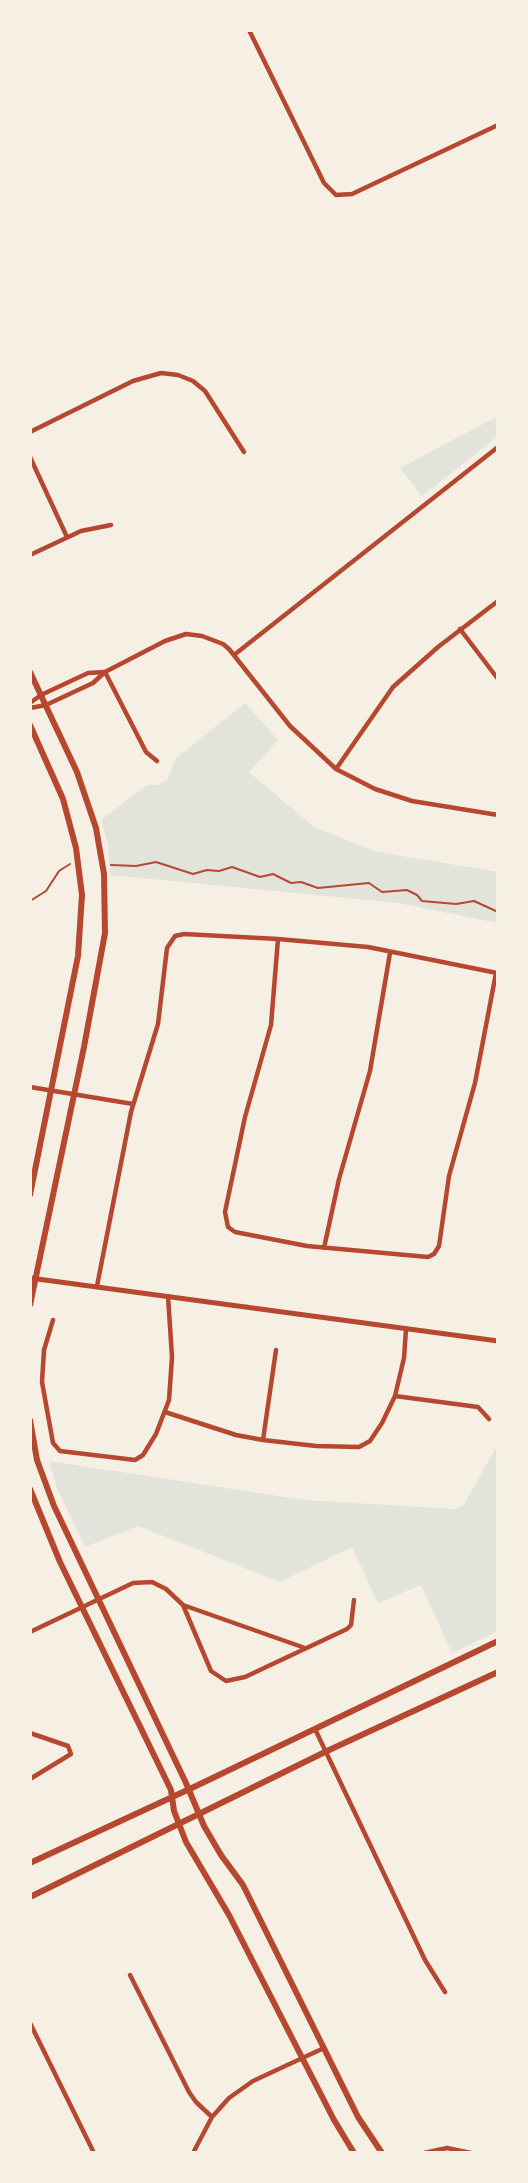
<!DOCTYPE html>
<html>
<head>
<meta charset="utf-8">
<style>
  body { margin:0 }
  #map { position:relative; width:528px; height:2183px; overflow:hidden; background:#f6efe4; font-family:"Sofia Sans Condensed",sans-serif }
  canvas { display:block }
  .frame { position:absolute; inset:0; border:32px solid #f6efe4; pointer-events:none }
</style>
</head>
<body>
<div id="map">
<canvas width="528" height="2183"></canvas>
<div class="frame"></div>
</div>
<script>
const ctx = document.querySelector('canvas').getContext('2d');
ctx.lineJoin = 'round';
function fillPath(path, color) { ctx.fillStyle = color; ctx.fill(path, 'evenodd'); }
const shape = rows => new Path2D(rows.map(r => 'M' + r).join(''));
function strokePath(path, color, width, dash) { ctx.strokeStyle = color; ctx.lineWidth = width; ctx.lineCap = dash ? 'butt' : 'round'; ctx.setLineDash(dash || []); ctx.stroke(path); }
fillPath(shape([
  [498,416,498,436,422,496,400,468],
  [245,703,278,740,249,772,314,827,377,852,498,872,498,923,398,903,110,875,108,844,101,820,147,785,157,785,167,780,175,759],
  [498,1444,498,1631,452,1653,421,1585,378,1603,352,1547,280,1582,138,1526,85,1547,57,1488,49,1461,305,1500,455,1509,463,1506]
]), '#e2e4dc');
strokePath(shape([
  [111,865,136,866,156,862,193,874,207,870,219,871,232,867,260,877,273,874,291,883,301,882,318,888,369,883,382,892,407,890,417,895,422,901,456,904,474,901,498,912],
  [30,901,46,891,59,871,70,864]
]), '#b5482f', 2);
strokePath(shape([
  [249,30,324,183,336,195,352,194,498,125],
  [30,432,133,381,161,373,178,375,193,381,205,391,244,452],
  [30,457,67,537],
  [30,555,81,531,111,525],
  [460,629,498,679],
  [234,655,498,447],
  [105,672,146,752,157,761],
  [30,703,41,695,88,673,104,672],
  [30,708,46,705,93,683,105,672,165,641,186,634,202,636,223,644,229,649,290,726,336,769,375,789,412,801,498,815],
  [336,769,393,687,438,647,498,601],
  [278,939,271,1025,245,1117,225,1212,228,1227,235,1232,307,1246,428,1257,434,1254,439,1246,449,1176,475,1083,496,973],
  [30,1087,133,1104],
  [324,1248,339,1179,370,1071,390,953],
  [97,1286,131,1112,158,1024,167,948,175,936,184,934,278,939,368,947,497,973],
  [53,1320,44,1350,42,1382,53,1443,60,1451,135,1460,143,1455,156,1434,169,1400,172,1357,168,1296],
  [395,1396,478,1407,489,1419],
  [165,1412,236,1435,263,1440,316,1446,359,1447,370,1441,382,1423,395,1396,404,1358,406,1329],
  [263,1440,276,1350],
  [183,1605,305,1648],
  [30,1632,133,1583,152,1582,166,1589,183,1605,211,1671,226,1681,245,1677,347,1629,351,1625,354,1600],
  [315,1729,425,1960,445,1992],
  [30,1733,68,1746,71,1754,30,1779],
  [130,1975,189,2092,196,2102,212,2117],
  [30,2023,94,2153],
  [193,2153,212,2117,229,2098,253,2081,324,2048],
  [424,2153,447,2148,471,2153]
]), '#b5482f', 4.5);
strokePath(shape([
  [30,1278,498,1341]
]), '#b5482f', 5);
strokePath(shape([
  [30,672,77,772,96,828,104,874,105,933,84,1047,30,1305],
  [30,725,63,799,76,848,82,895,78,956,30,1195],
  [30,1420,37,1460,54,1506,186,1783,204,1826,221,1855,243,1885,358,2117,382,2153],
  [30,1489,60,1562,171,1790,174,1811,186,1842,229,1915,334,2120,354,2153],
  [30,1863,196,1786,498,1641],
  [30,1897,327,1751,498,1672]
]), '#b5482f', 6);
</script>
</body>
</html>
